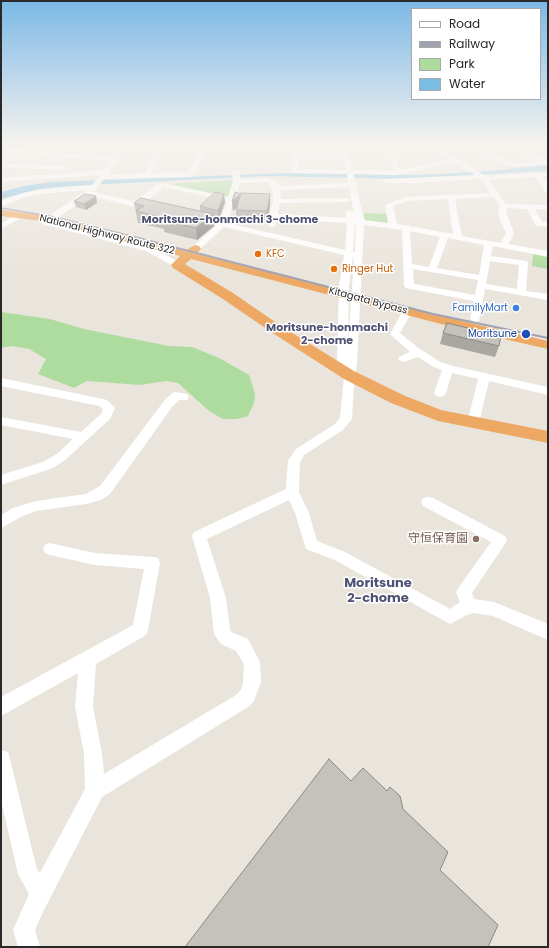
<!DOCTYPE html>
<html>
<head>
<meta charset="utf-8">
<style>
  body { margin:0 }
  #map { position:relative; width:549px; height:948px; overflow:hidden; background:#eae5dc; font-family:Poppins,sans-serif }
  canvas { display:block }
  .frame { position:absolute; inset:0; border:2px solid #292929; pointer-events:none }
  .legend { position:absolute; left:411px; top:8px; width:130px; height:92px; box-sizing:border-box; background:#fff; border:1px solid #a9a9a9; margin:0; padding:5px 7px; list-style:none; font-size:12px; color:#292929 }
  .legend li { display:flex; align-items:center; gap:8px; height:20px }
  .legend b { width:20px; border:1px solid #a9a9a9 }
</style>
</head>
<body>
<div id="map">
<canvas width="549" height="948"></canvas>
<div class="frame"></div>
<ul class="legend">
<li><b style="height:5px;background:#fff"></b>Road</li>
<li><b style="height:5px;background:#a0a1b1"></b>Railway</li>
<li><b style="height:11px;background:#aedb9e"></b>Park</li>
<li><b style="height:11px;background:#79bee2"></b>Water</li>
</ul>
</div>
<script>
const ctx = document.querySelector('canvas').getContext('2d');
ctx.lineJoin = 'round';
function fillPath(path, color) { ctx.fillStyle = color; ctx.fill(path, 'evenodd'); }
const shape = rows => new Path2D(rows.map(r => 'M' + r).join(''));
function strokePath(path, color, width, dash) { ctx.strokeStyle = color; ctx.lineWidth = width; ctx.lineCap = dash ? 'butt' : 'round'; ctx.setLineDash(dash || []); ctx.stroke(path); }
function write(font, color, halo, rows, align = 'center') {
  ctx.font = font + ' Poppins,"Noto Sans JP",sans-serif'; ctx.lineWidth = 3; ctx.setLineDash([]); ctx.textBaseline = 'middle'; ctx.strokeStyle = halo; ctx.fillStyle = color; for (const [text, x, y, turn = 0] of rows) {
    ctx.save(); ctx.translate(x, y); ctx.rotate((+turn || 0) * Math.PI / 180); ctx.textAlign = isNaN(turn) ? turn : align; if (halo) ctx.strokeText(text, 0, 0); ctx.fillText(text, 0, 0); ctx.restore();
  }
}
fillPath(shape([
  [235,180,230,195,226,197,167,184],
  [364,213,389,214,391,222,387,223,365,221],
  [533,253,548,254,548,269,532,266],
  [1,312,50,319,84,329,169,346,192,347,219,358,249,375,255,394,254,403,248,416,237,419,223,419,209,411,178,383,166,381,140,385,87,381,74,388,38,374,46,359,29,349,12,346,1,348]
]), '#aedb9e');
fillPath(shape([
  [548,164,548,170,546,171,401,179,267,176,69,186,39,189,1,199,1,192,24,186,51,182,286,173,421,175,492,171]
]), '#79bee2');
fillPath(shape([
  [86,143,92,143,84,154,112,158,122,143,128,143,108,175,145,173,159,143,165,143,152,173,187,173,200,154,187,152,186,151,192,143,198,143,194,149,206,151,207,152,192,177,104,179,94,192,135,202,157,184,164,183,228,197,233,181,232,172,236,170,240,172,240,179,269,178,276,180,279,186,348,183,347,174,292,173,292,143,431,143,486,176,548,172,548,176,543,176,548,184,548,192,545,192,536,177,489,180,506,204,548,205,548,209,535,209,542,222,548,222,548,226,536,226,527,209,507,208,506,212,514,233,509,244,548,251,548,257,493,246,491,256,527,261,528,263,526,291,548,294,548,300,485,289,479,321,475,322,470,319,474,301,406,288,404,286,402,230,364,225,357,363,354,385,352,419,343,430,304,455,300,462,299,492,309,513,317,541,345,552,450,609,460,602,456,592,459,587,491,542,423,506,421,502,423,498,428,497,433,498,505,536,507,540,505,544,472,593,474,599,494,602,548,624,548,640,493,616,474,613,467,615,450,624,335,560,306,549,295,513,289,500,207,539,226,598,230,630,233,633,248,639,260,662,261,682,254,701,248,707,102,797,45,908,35,930,40,947,18,947,13,930,29,894,18,874,1,800,1,750,8,752,10,759,37,870,40,873,85,789,84,753,75,707,78,673,1,716,1,697,133,625,144,569,95,565,50,555,45,553,43,549,45,545,50,543,95,553,153,557,158,558,160,563,148,630,146,635,96,664,93,707,102,753,104,774,236,695,241,690,243,682,244,664,236,651,221,644,214,634,210,598,192,536,194,532,286,489,288,461,296,449,335,424,340,418,344,376,337,361,339,286,344,255,224,227,198,251,192,251,191,249,192,247,217,225,193,220,193,216,220,221,227,201,164,187,143,204,154,206,154,210,136,207,90,196,52,221,152,247,180,263,181,265,177,268,146,251,42,224,42,220,88,190,38,194,25,197,1,206,1,201,23,193,38,190,92,185,100,175,1,182,1,178,104,170,109,161,80,158,41,156,40,155,43,153,1,153,1,149,46,149,49,151,44,153,78,154,86,143],
  [298,145,336,145,342,147,343,153,298,153,298,145],
  [348,147,428,147,449,159,401,170,394,158,392,157,389,159,395,171,353,170,348,147],
  [343,156,346,170,299,169,298,157,343,156],
  [454,162,475,175,385,179,381,181,385,183,414,183,481,179,491,193,406,197,385,205,388,223,364,220,354,174,398,175,454,162],
  [268,182,272,188,273,201,269,216,269,227,275,227,277,219,347,223,345,250,227,223,240,183,268,182],
  [349,187,355,219,353,212,349,210,345,212,346,218,278,214,280,203,347,202,351,200,347,198,281,199,280,190,349,187],
  [494,197,500,206,498,212,499,218,506,233,501,243,462,236,455,199,494,197],
  [448,199,453,234,397,224,393,206,407,201,448,199],
  [355,224,356,224,355,252,353,252,355,224],
  [410,231,440,237,429,267,412,264,410,231],
  [448,238,484,245,479,275,437,268,448,238],
  [353,257,354,258,348,346,349,286,353,257],
  [490,261,519,265,517,289,486,284,490,261],
  [413,269,478,280,475,295,414,284,413,269],
  [466,143,474,143,515,164,540,162,505,143,513,143,548,160,548,165,513,167,506,165,466,143],
  [1,163,63,166,67,168,63,170,1,167,1,163],
  [19,213,25,213,26,215,1,229,1,224,19,213],
  [407,309,412,312,400,333,417,347,440,362,453,366,548,387,548,395,489,381,479,423,477,426,473,427,469,426,467,423,478,379,452,373,446,393,444,396,440,397,436,396,434,393,442,370,432,366,418,357,403,362,398,359,399,357,410,352,390,334,402,312,407,309],
  [1,378,103,399,107,400,115,408,110,419,65,460,53,468,1,485,1,475,43,462,57,454,73,439,1,425,1,417,81,432,101,414,103,409,99,406,1,386,1,378],
  [176,392,187,394,189,397,187,400,179,400,172,407,110,494,101,500,86,504,36,511,23,516,1,528,1,515,13,508,36,501,86,494,100,486,164,401,172,393,176,392]
]), '#fff');
fillPath(shape([
  [1,210,50,216,186,250,195,245,199,246,201,249,197,253,470,323,548,341,548,349,464,330,191,259,185,264,233,293,281,326,354,371,403,395,441,410,548,431,548,443,438,421,391,403,344,379,271,332,223,299,173,268,171,265,180,256,50,222,1,216,1,210]
]), '#eda963');
strokePath(shape([
  [1,208,55,217,131,236]
]), '#a0a1b1', 1.5);
strokePath(shape([
  [127,235,433,314,548,338]
]), '#a0a1b1', 2);
fillPath(shape([
  [1,143,30,143,26,148,1,148],
  [224,194,225,202,219,219,213,218,214,226,197,240,164,232,164,229,138,223,134,203,200,211,200,206],
  [270,194,270,204,268,221,236,220,236,210,237,207,233,211,232,201,241,195],
  [74,201,97,203,86,210,76,207],
  [443,333,499,346,495,357,440,344]
]), '#a9a7a2');
fillPath(shape([
  [25,143,30,143,26,148],
  [224,194,225,202,219,219,218,211],
  [241,194,241,203,233,211,232,201],
  [270,194,270,204,268,221,267,211],
  [96,196,97,203,86,210,84,204],
  [213,214,214,226,197,240,196,228]
]), '#8a8884');
const building = shape([
  [215,192,224,194,218,211,200,206,215,192],
  [235,192,241,194,232,201,235,192],
  [241,193,270,194,267,211,236,210,241,193],
  [85,194,96,196,84,204,74,201,85,194],
  [141,198,213,214,196,228,162,220,164,218,136,211,144,206,134,203,141,198],
  [447,323,501,336,499,346,443,333,447,323],
  [329,759,351,781,363,768,387,791,390,787,400,796,403,809,448,852,440,870,498,925,488,947,185,947,329,759]
]);
fillPath(building, '#c5c2bc');
strokePath(building, '#8a8884', 1);
const sky = ctx.createLinearGradient(0, 0, 0, 276);
sky.addColorStop(0, '#7bb8e6');
sky.addColorStop(0.52, '#f6f3ef');
sky.addColorStop(1, '#f6f3ef00');
ctx.fillStyle = sky;
ctx.fillRect(0, 0, 549, 276);
for (const [x, y, r, color] of [
  [258,254,4,"#e8710a"],
  [334,269,4,"#e8710a"],
  [516,308,4,"#3f7fe0"],
  [526,334,5,"#1a4fb4"],
  [476,539,4,"#8d6e63"]
]) { const dot = new Path2D(); dot.arc(x, y, r, 0, 2 * Math.PI); ctx.fillStyle = color; ctx.fill(dot); strokePath(dot, '#fff', 1.5); }
write('10px', '#292929', '#fff', [
  ["National Highway Route 322",107,235,14],
  ["Kitagata Bypass",368,301,15]
]);
write('10px', '#c56008', '#fff', [
  ["KFC",266,254],
  ["Ringer Hut",342,269]
], 'left');
write('10px', '#366cbe', '#fff', [
  ["FamilyMart",508,308]
], 'right');
write('10px', '#164399', '#fff', [
  ["Moritsune",517,334]
], 'right');
write('bold 11px', '#4e5275', '#fff', [
  ["Moritsune-honmachi 3-chome",230,220],
  ["Moritsune-honmachi",327,328],
  ["2-chome",327,341]
]);
write('12px', '#785e54', '#fff', [
  ["守恒保育園",468,539]
], 'right');
write('bold 13px', '#4e5275', '#fff', [
  ["Moritsune",378,584],
  ["2-chome",378,599]
]);
</script>
</body>
</html>
